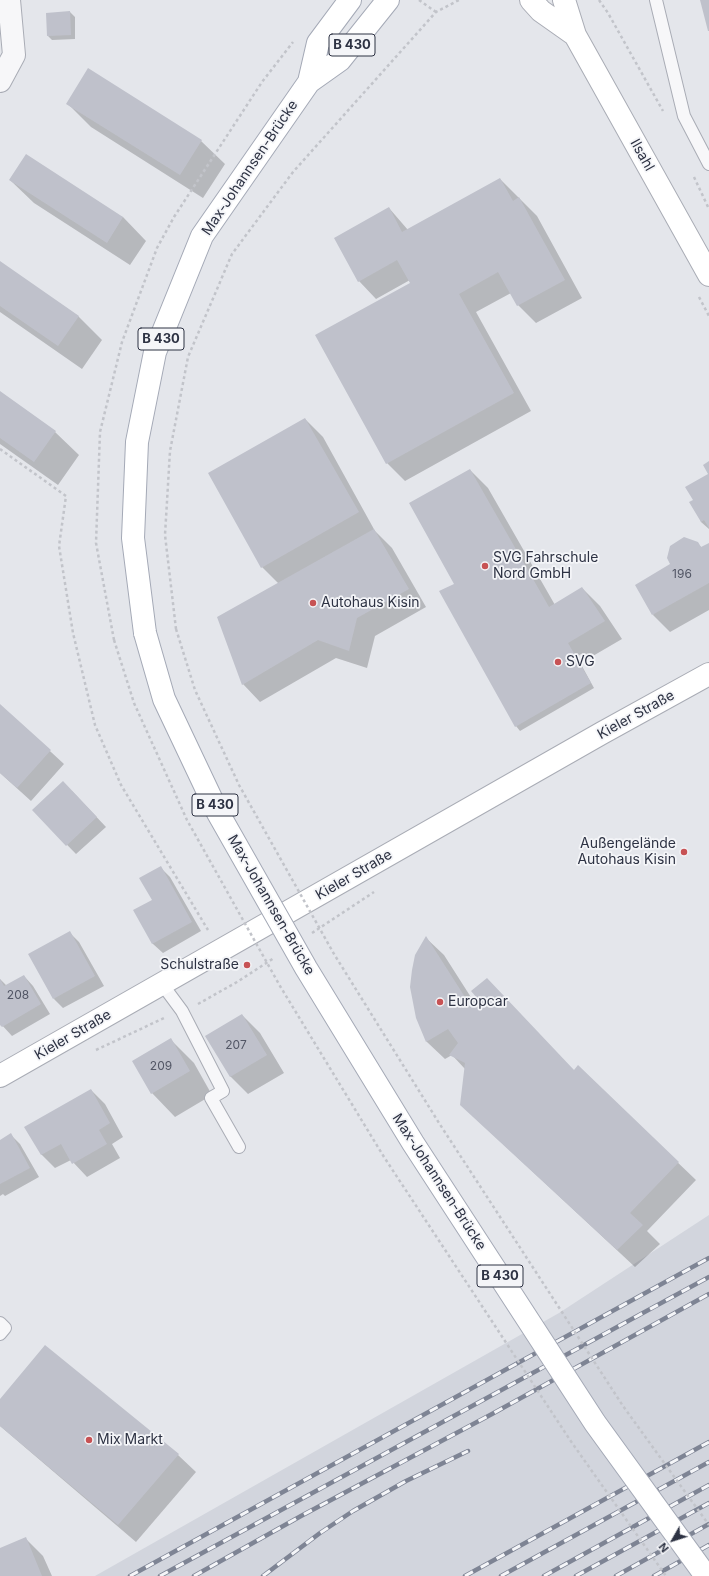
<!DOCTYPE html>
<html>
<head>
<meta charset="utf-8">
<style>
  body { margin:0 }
  #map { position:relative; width:709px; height:1576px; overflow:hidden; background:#e4e6eb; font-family:Inter,sans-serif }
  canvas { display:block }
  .north { position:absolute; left:653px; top:1520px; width:40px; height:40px; -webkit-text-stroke:3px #f4f5f8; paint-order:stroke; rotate:231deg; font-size:11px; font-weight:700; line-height:16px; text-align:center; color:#2d3243 }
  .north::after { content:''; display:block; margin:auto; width:14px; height:18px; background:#2d3243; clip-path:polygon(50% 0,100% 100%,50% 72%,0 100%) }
</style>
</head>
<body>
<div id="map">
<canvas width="709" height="1576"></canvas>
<div class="north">N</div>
</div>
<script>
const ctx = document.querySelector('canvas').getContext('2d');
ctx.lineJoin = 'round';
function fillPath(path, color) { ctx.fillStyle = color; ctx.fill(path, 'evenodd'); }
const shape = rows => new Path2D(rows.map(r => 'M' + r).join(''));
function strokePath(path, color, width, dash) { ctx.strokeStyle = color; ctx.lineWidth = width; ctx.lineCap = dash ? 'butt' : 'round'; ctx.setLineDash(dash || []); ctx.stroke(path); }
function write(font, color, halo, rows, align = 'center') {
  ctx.font = font + ' Inter,sans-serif'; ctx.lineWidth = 3.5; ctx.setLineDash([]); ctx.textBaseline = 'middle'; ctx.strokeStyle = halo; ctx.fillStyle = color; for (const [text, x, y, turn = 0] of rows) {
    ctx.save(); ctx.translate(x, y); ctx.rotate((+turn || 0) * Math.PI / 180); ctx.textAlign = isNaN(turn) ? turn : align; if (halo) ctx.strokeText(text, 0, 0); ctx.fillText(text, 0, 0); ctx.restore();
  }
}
fillPath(shape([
  [709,1215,709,1576,95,1576,559,1313]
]), '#d2d5dd');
fillPath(shape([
  [70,12,75,17,75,39,52,40,48,36],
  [67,103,201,141,225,164,203,198,91,127],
  [500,179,537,216,582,298,536,323,518,305,511,293,476,312,531,411,405,481,387,463,411,283,410,280,376,299,359,281,389,208,408,230],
  [10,180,123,217,146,241,130,265,34,203],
  [0,262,78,316,102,340,82,369,0,312],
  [0,392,55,432,79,455,58,485,0,444],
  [305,419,323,437,375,531,392,548,426,607,375,636,367,668,336,658,260,702,243,684,279,584,262,567],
  [470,470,488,488,555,605,582,588,600,606,622,639,586,660,581,654,577,657,594,688,520,731,516,726,455,584],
  [709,475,709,529,701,522,694,500],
  [697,543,702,548,709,544,709,610,670,632,653,615,672,565],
  [0,705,64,764,31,801,0,773],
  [72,791,106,827,76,854,33,810],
  [161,868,170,877,201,931,163,953,153,944,135,911,153,900],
  [70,933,79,942,104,986,63,1008,54,999],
  [426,938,444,955,474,1002,575,1071,578,1067,696,1180,647,1231,660,1244,635,1267,461,1105,465,1069,452,1055,445,1059,427,1042,417,1018],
  [24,976,33,986,50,1014,12,1036,0,1023,0,979,7,986],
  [242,1015,260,1033,284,1073,248,1094,230,1076],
  [171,1040,194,1063,212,1095,175,1117,152,1093],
  [91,1090,105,1104,123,1137,112,1144,120,1158,87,1177,71,1160,55,1168,41,1154],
  [11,1135,20,1144,39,1177,5,1196,3,1194,0,1196,0,1141],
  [0,1400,178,1455,196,1472,136,1542,0,1426],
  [25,1538,43,1556,52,1576,0,1576,0,1549]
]), '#0003');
fillPath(shape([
  [700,0,709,0,709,31,708,31],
  [70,11,71,35,47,36,46,13],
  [88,68,202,140,180,175,66,104],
  [26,154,123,217,107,243,9,180],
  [500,178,513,201,519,197,565,280,517,306,498,272,459,294,514,393,386,464,315,335,410,283,397,260,358,282,334,238,389,207,402,232],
  [0,261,79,316,58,346,0,306],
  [0,391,56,431,34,462,0,438],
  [305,418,359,512,261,568,208,473],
  [709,461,709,528,704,520,701,522,689,502,693,500,685,487,708,474,703,465],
  [470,469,549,607,582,587,605,621,568,643,591,683,515,727,439,591,454,584,409,503],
  [374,529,409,589,357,618,349,651,318,640,242,685,217,617],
  [684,537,698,542,701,547,709,543,709,583,652,615,635,585,670,564,667,558,670,546],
  [0,704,51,750,17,788,0,773],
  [63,781,97,817,66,846,32,810],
  [161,866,192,922,152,944,133,910,152,900,139,878],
  [70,931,95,976,53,999,28,954],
  [426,936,470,1005,477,998,471,991,487,978,574,1070,578,1065,679,1162,630,1213,643,1225,617,1250,460,1105,465,1063,449,1055,458,1043,448,1029,426,1042,416,1018,410,987,412,970,415,955],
  [24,975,41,1004,2,1027,0,1025,0,979,4,986],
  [242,1014,267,1055,230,1077,205,1036],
  [171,1038,190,1071,151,1094,132,1061],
  [91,1089,110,1123,99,1130,107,1144,72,1164,61,1144,41,1155,24,1127],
  [11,1133,30,1168,0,1184,0,1140],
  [45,1345,179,1454,118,1525,0,1426,0,1399],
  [26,1537,42,1576,0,1576,0,1548]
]), '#bfc1cb');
const lane = shape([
  [656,0,684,116,709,164],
  [162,984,182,1011,223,1091,211,1098,239,1147],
  [0,1323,5,1328,0,1334]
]);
const street = shape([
  [0,81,14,55,9,0]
]);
const secondary = shape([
  [531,0,541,11,575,35],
  [564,0,575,35,709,275],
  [0,1076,602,733,709,674]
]);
const primary = shape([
  [309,82,318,43,350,0],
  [145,633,133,538,137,442,155,352,202,236,309,82,340,60,388,0]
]);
strokePath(lane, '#a9acb5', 14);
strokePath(street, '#a9acb5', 24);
strokePath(secondary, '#a9acb5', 24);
strokePath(primary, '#a4a9b6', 24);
strokePath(shape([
  [419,0,436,12],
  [599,0,608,13,663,111],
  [694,177,709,209],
  [699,297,709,316],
  [0,449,66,496,59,546,73,633,95,725,121,785,208,930],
  [176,629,165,535,170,451,188,357,232,254,293,172,436,12,459,0],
  [114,640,96,543,100,432,122,342,157,248,174,217,262,82,293,42],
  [312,933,374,892],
  [198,1004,237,982,274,958],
  [96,1050,164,1018]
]), '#c2c4ca', 2.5, [3, 3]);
strokePath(lane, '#f7f7f9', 12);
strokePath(street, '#f7f7f9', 22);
strokePath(secondary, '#fff', 22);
strokePath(primary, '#fff', 22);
const rail = shape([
  [130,1576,709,1258],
  [160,1576,709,1277],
  [194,1576,301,1516,492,1414,709,1294],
  [263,1576,320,1533,353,1511,406,1481,468,1451],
  [465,1576,709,1442],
  [501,1576,709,1462],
  [544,1576,709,1485],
  [576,1576,709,1503],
  [616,1576,709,1524],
  [654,1576,709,1545]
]);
strokePath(rail, '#7e8494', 4.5);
strokePath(rail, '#f4f5f8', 3, [9]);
const primaryBridge = shape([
  [145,633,164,699,218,813,306,968,413,1143,595,1423,706,1576]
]);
strokePath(primaryBridge, '#a4a9b6', 24, []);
strokePath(shape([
  [176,629,195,690,239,785,334,954,439,1123,623,1406,709,1525],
  [114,640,134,703,187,820,280,986,384,1157,570,1440,666,1576]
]), '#c2c4ca', 2.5, [3, 3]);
strokePath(primaryBridge, '#fff', 22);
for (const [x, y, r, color] of [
  [485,566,4,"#c75254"],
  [313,603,4,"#c75254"],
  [558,662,4,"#c75254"],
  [684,852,4,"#c75254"],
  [247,965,4,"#c75254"],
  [440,1002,4,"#c75254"],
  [89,1440,4,"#c75254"]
]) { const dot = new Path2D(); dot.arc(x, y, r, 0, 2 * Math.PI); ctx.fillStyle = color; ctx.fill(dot); strokePath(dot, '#f4f5f8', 1.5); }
write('12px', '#525665', null, [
  ["196",682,574],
  ["208",18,995],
  ["207",236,1045],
  ["209",161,1066]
]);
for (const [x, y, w] of [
  [352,45,46],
  [161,339,46],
  [215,805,46],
  [500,1276,46]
]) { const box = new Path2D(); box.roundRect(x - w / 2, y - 11, w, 22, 3); ctx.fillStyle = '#f4f5f8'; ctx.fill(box); strokePath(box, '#2d3243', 1); }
write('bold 13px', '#2d3243', null, [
  ["B 430",352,45],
  ["B 430",161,339],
  ["B 430",215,805],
  ["B 430",500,1276]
]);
write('14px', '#2d3243', '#f4f5f8', [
  ["Ilsahl",642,155,61],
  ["Max-Johannsen-Brücke",250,168,-56],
  ["Kieler Straße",636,715,-29],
  ["Kieler Straße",354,875,-30],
  ["Max-Johannsen-Brücke",271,905,60],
  ["Kieler Straße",73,1035,-30],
  ["Max-Johannsen-Brücke",439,1182,57]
]);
write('14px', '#2d3243', '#f4f5f8', [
  ["SVG Fahrschule",493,558],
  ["Nord GmbH",493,574],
  ["Autohaus Kisin",321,603],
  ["SVG",566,662],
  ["Außengelände",676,844,"right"],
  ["Autohaus Kisin",676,860,"right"],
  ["Schulstraße",239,965,"right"],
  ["Europcar",448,1002],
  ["Mix Markt",97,1440]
], 'left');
</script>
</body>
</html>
